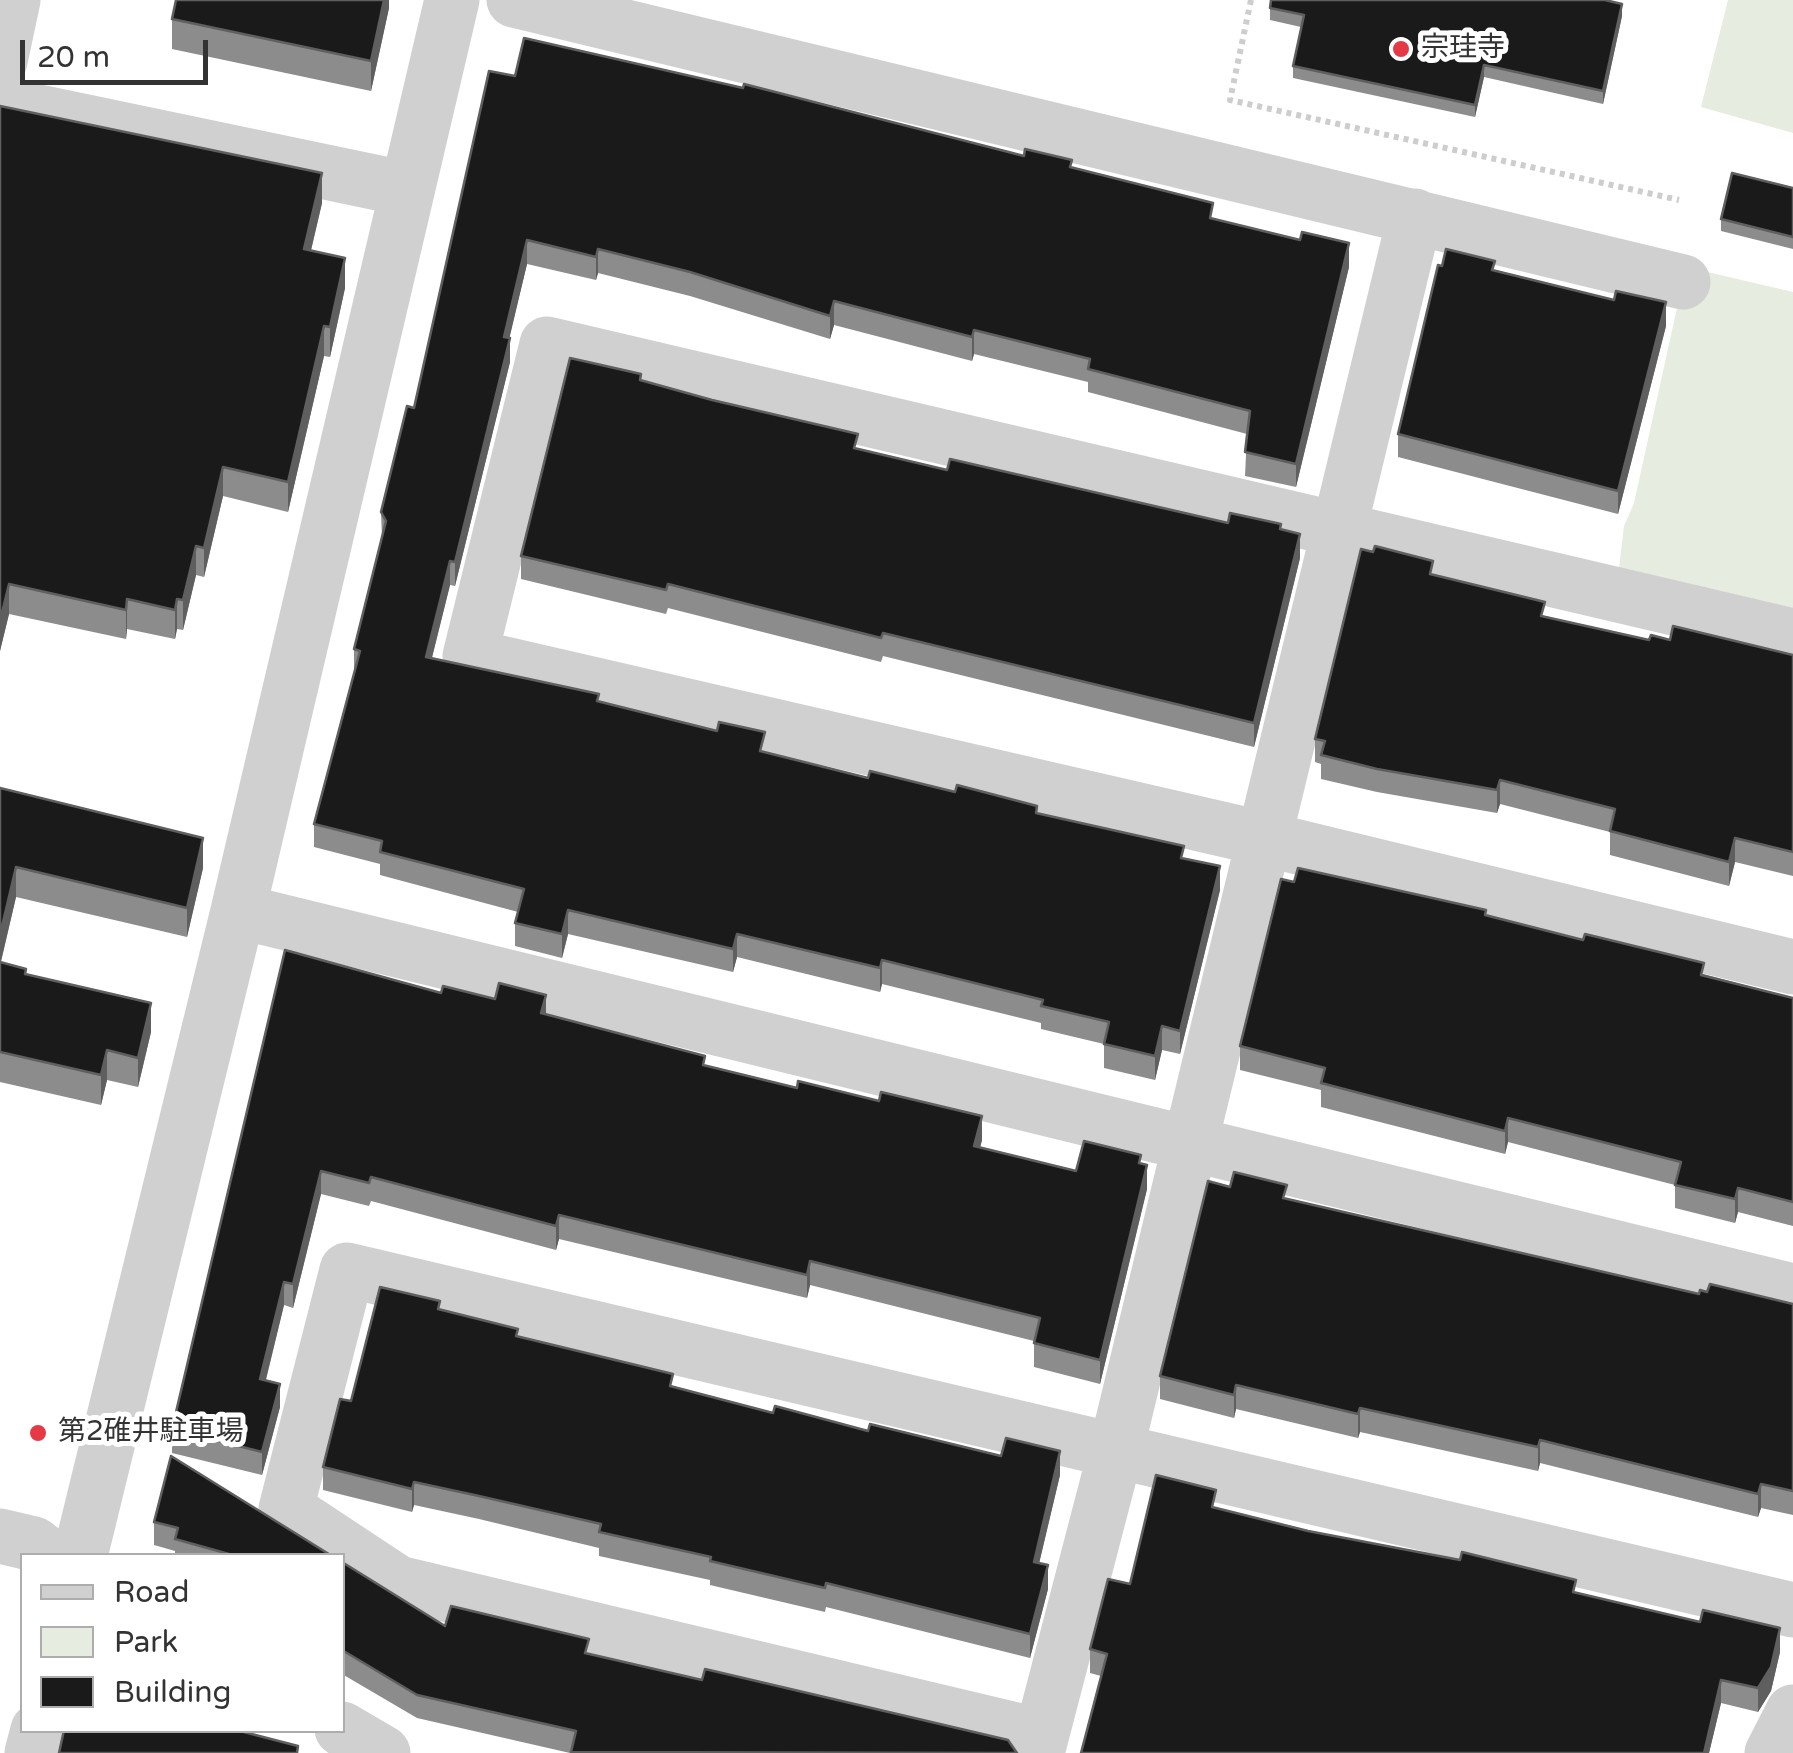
<!DOCTYPE html>
<html>
<head>
<meta charset="utf-8">
<style>
  body { margin:0 }
  #map { position:relative; width:1793px; height:1753px; overflow:hidden; background:#fff; font-family:"Varela Round",sans-serif }
  canvas { display:block }
  .legend { position:absolute; left:20px; top:1553px; width:325px; height:180px; box-sizing:border-box; background:#fff; border:2px solid #adadad; margin:0; padding:12px 18px; list-style:none; font-size:30px; color:#333 }
  .legend li { display:flex; align-items:center; gap:20px; height:50px }
  .legend b { width:50px; border:2px solid #adadad }
  .scale { position:absolute; left:20px; top:40px; width:188px; height:45px; box-sizing:border-box; border:5px solid #333; border-top:0; padding-left:12px; font-size:30px; line-height:35px; white-space:nowrap; color:#333; -webkit-text-stroke:8px #fff; paint-order:stroke }
</style>
</head>
<body>
<div id="map">
<canvas width="1793" height="1753"></canvas>
<ul class="legend">
<li><b style="height:12px;background:#d0d0d0"></b>Road</li>
<li><b style="height:28px;background:#e6ecdf"></b>Park</li>
<li><b style="height:28px;background:#1a1a1a"></b>Building</li>
</ul>
<div class="scale">20 m</div>
</div>
<script>
const ctx = document.querySelector('canvas').getContext('2d');
ctx.lineJoin = 'round';
function fillPath(path, color) { ctx.fillStyle = color; ctx.fill(path, 'evenodd'); }
const shape = rows => new Path2D(rows.map(r => 'M' + r).join(''));
function strokePath(path, color, width, dash) { ctx.strokeStyle = color; ctx.lineWidth = width; ctx.lineCap = dash ? 'butt' : 'round'; ctx.setLineDash(dash || []); ctx.stroke(path); }
function write(font, color, halo, rows, align = 'center') {
  ctx.font = font + ' "Varela Round","Noto Sans JP",sans-serif'; ctx.lineWidth = 10; ctx.setLineDash([]); ctx.textBaseline = 'middle'; ctx.strokeStyle = halo; ctx.fillStyle = color; for (const [text, x, y, turn = 0] of rows) {
    ctx.save(); ctx.translate(x, y); ctx.rotate((+turn || 0) * Math.PI / 180); ctx.textAlign = isNaN(turn) ? turn : align; if (halo) ctx.strokeText(text, 0, 0); ctx.fillText(text, 0, 0); ctx.restore();
  }
}
fillPath(shape([
  [1728,0,1793,0,1793,133,1701,107],
  [1686,267,1793,292,1793,608,1619,568,1624,526,1634,503]
]), '#e6ecdf');
strokePath(shape([
  [1251,0,1230,100,1679,200]
]), '#cdcdcd', 6, [5, 5]);
strokePath(shape([
  [514,0,1683,282],
  [0,61,13,0],
  [0,104,407,189],
  [1793,636,547,344,470,656,1265,839,1793,967],
  [238,911,1793,1291],
  [0,1536,34,1544,49,1556],
  [80,1556,238,911,452,0],
  [342,1729,383,1753],
  [1041,1736,398,1583,286,1509,347,1270,1793,1610],
  [32,1753,38,1730],
  [1037,1753,1115,1454,1415,216],
  [1772,1753,1793,1712]
]), '#d0d0d0', 55);
fillPath(shape([
  [389,0,389,8,371,91,172,49,172,19],
  [1270,8,1622,16,1603,104,1484,77,1475,117,1293,78,1293,66,1301,27,1270,20],
  [515,76,1072,167,1349,267,1296,487,1245,476,1247,434,1088,392,1088,382,974,354,972,361,834,325,830,339,690,296,598,273,596,280,527,264,509,338,510,362,455,586,450,585,432,658,599,702,765,752,868,778,1037,813,1184,858,1220,890,1180,1054,1162,1050,1155,1080,1104,1068,1104,1044,1041,1029,1041,1023,882,984,880,992,737,957,733,972,568,934,562,958,515,946,515,923,518,912,380,875,380,864,314,847,314,824,354,673,354,649,382,537,381,512],
  [0,106,322,203,311,251,345,288,330,357,324,356,288,512,223,496,204,577,196,575,183,630,177,629,175,639,127,629,126,639,9,614,0,651],
  [1793,188,1793,249,1721,231,1721,219],
  [1495,271,1666,326,1618,514,1398,457,1398,434],
  [641,380,858,449,947,470,1228,523,1281,530,1300,558,1254,747,883,656,881,662,668,608,666,614,521,579,521,556],
  [1373,552,1545,616,1649,640,1670,640,1793,655,1793,876,1735,862,1729,886,1610,855,1610,832,1500,804,1497,813,1377,792,1321,779,1321,764,1315,762,1315,739],
  [0,788,203,868,187,937,16,897,1,962,151,1032,138,1087,107,1080,101,1105,0,1082],
  [1486,916,1793,998,1793,1226,1738,1212,1735,1223,1675,1208,1675,1185,1508,1142,1505,1154,1321,1107,1321,1090,1240,1070,1240,1046],
  [285,950,441,993,495,999,705,1065,982,1140,980,1148,1076,1171,1141,1164,1147,1189,1100,1384,1034,1367,1034,1341,810,1285,807,1298,559,1239,556,1250,371,1201,369,1206,321,1194,293,1308,284,1305,266,1380,280,1407,262,1475,172,1453,172,1429],
  [1287,1199,1699,1294,1707,1292,1793,1304,1793,1515,1761,1508,1758,1517,1540,1463,1538,1471,1360,1432,1358,1438,1236,1409,1234,1418,1160,1399,1160,1376],
  [440,1310,518,1337,673,1386,773,1413,868,1431,1060,1475,1039,1563,1048,1589,1030,1658,826,1607,825,1612,710,1585,710,1580,599,1556,599,1548,479,1519,414,1505,412,1512,323,1490,323,1467],
  [1216,1508,1308,1531,1576,1592,1780,1652,1771,1691,1758,1712,1721,1703,1709,1753,1081,1753,1101,1676,1090,1673,1090,1649,1130,1584],
  [154,1522,332,1556,175,1556,175,1551,154,1545],
  [342,1562,445,1626,589,1654,1017,1753,570,1753,417,1718,342,1674]
]), '#8c8c8c');
fillPath(shape([
  [384,0,389,0,389,8,371,91,371,61],
  [1622,4,1622,16,1603,104,1603,91],
  [1484,65,1484,77,1475,117,1475,105],
  [322,173,322,203,304,279,304,249],
  [527,240,527,264,504,361,504,337],
  [1349,243,1349,267,1296,487,1296,464],
  [598,249,598,273,596,280,596,257],
  [345,258,345,288,330,357,330,327],
  [834,301,834,325,830,339,830,316],
  [1666,302,1666,326,1618,514,1618,491],
  [324,326,324,356,288,512,288,482],
  [974,330,974,354,972,361,972,337],
  [510,338,510,362,455,586,455,562],
  [223,467,223,496,204,577,204,548],
  [1300,534,1300,558,1254,747,1254,723],
  [196,546,196,575,183,630,183,600],
  [450,561,450,585,426,681,426,657],
  [9,584,9,614,0,651,0,621],
  [127,599,127,629,126,639,126,610],
  [177,599,177,629,175,639,175,610],
  [1500,780,1500,804,1497,813,1497,790],
  [203,838,203,868,187,937,187,908],
  [1735,838,1735,862,1729,886,1729,862],
  [1220,866,1220,890,1180,1054,1180,1031],
  [16,867,16,897,0,965,0,935],
  [568,910,568,934,562,958,562,934],
  [737,934,737,957,733,972,733,949],
  [882,960,882,984,880,992,880,968],
  [546,995,546,1018,541,1013],
  [151,1003,151,1032,138,1087,138,1058],
  [1162,1026,1162,1050,1155,1080,1155,1056],
  [107,1050,107,1080,101,1105,101,1075],
  [982,1116,982,1140,974,1170,974,1146],
  [1508,1118,1508,1142,1505,1154,1505,1131],
  [1147,1165,1147,1189,1100,1384,1100,1360],
  [321,1171,321,1194,293,1308,293,1284],
  [1738,1188,1738,1212,1735,1223,1735,1199],
  [559,1215,559,1239,556,1250,556,1226],
  [810,1261,810,1285,807,1298,807,1275],
  [284,1282,284,1305,260,1403,260,1379],
  [280,1384,280,1407,262,1475,262,1452],
  [1236,1385,1236,1409,1234,1418,1234,1395],
  [1360,1408,1360,1432,1358,1438,1358,1414],
  [1540,1440,1540,1463,1538,1471,1538,1447],
  [1060,1451,1060,1475,1034,1585,1034,1562],
  [414,1482,414,1505,412,1512,412,1489],
  [1761,1484,1761,1508,1758,1517,1758,1494],
  [1048,1565,1048,1589,1030,1658,1030,1634],
  [1780,1628,1780,1652,1771,1691,1758,1712,1758,1688],
  [1721,1680,1721,1703,1709,1753,1704,1753]
]), '#5f5f5f');
const building = shape([
  [176,0,384,0,371,61,172,19,176,0],
  [1271,0,1605,0,1622,4,1603,91,1484,65,1475,105,1293,66,1304,15,1270,8,1271,0],
  [524,38,743,88,744,84,1024,156,1025,149,1072,160,1070,167,1213,203,1210,218,1300,240,1302,232,1349,243,1296,464,1245,452,1250,411,1088,369,1090,359,974,330,972,337,834,301,830,316,690,272,598,249,596,257,527,240,504,337,510,338,455,562,450,561,426,657,599,694,597,701,717,731,719,722,765,732,760,751,868,778,870,771,955,792,957,785,1037,806,1036,813,1184,846,1181,858,1220,866,1180,1031,1162,1026,1155,1056,1104,1044,1109,1022,1041,1006,1043,1000,882,960,880,968,737,934,733,949,568,910,562,934,515,923,524,889,380,852,382,841,314,824,360,651,354,649,386,521,381,512,407,406,414,408,489,71,515,76,524,38],
  [0,106,322,173,304,249,345,258,330,327,324,326,288,482,223,467,204,548,196,546,183,600,177,599,175,610,127,599,126,610,9,584,0,621,0,106],
  [1732,173,1793,188,1793,237,1721,219,1732,173],
  [1446,249,1495,261,1492,270,1614,300,1616,291,1666,302,1618,491,1398,434,1438,265,1442,266,1446,249],
  [570,358,641,374,640,380,712,400,858,434,854,448,947,470,950,459,1228,523,1230,513,1281,524,1280,529,1300,534,1254,723,883,633,881,638,668,584,666,590,521,556,570,358],
  [1375,546,1433,561,1430,574,1545,602,1541,616,1649,640,1651,635,1670,640,1673,626,1793,655,1793,852,1735,838,1729,862,1610,831,1615,809,1500,780,1497,790,1377,769,1321,755,1325,741,1315,739,1361,549,1373,552,1375,546],
  [0,788,203,838,187,908,16,867,0,935,0,788],
  [1298,868,1486,910,1485,915,1583,940,1585,934,1704,963,1701,975,1793,998,1793,1202,1738,1188,1735,1199,1675,1185,1681,1162,1508,1118,1505,1131,1321,1083,1325,1068,1240,1046,1281,879,1294,882,1298,868],
  [285,950,441,993,443,986,495,999,499,983,546,995,541,1013,705,1056,703,1065,797,1088,798,1081,879,1101,881,1092,982,1116,974,1146,1076,1171,1084,1141,1141,1155,1139,1163,1147,1165,1100,1360,1034,1343,1040,1318,810,1261,807,1275,559,1215,556,1226,371,1177,369,1183,321,1171,293,1284,284,1282,260,1379,280,1384,262,1452,172,1429,285,950],
  [0,962,26,969,25,974,151,1003,138,1058,107,1050,101,1075,0,1052,0,962],
  [1234,1172,1287,1185,1283,1198,1699,1294,1700,1290,1707,1292,1710,1284,1793,1304,1793,1491,1761,1484,1758,1494,1540,1440,1538,1447,1360,1408,1358,1414,1236,1385,1234,1395,1160,1376,1208,1181,1230,1187,1234,1172],
  [380,1287,440,1301,438,1309,518,1329,516,1336,673,1374,670,1386,773,1413,775,1406,868,1431,870,1424,1001,1456,1006,1438,1060,1451,1034,1562,1048,1565,1030,1634,826,1583,825,1588,710,1561,711,1557,599,1532,601,1524,479,1496,414,1482,412,1489,323,1467,340,1399,351,1401,380,1287],
  [171,1456,332,1556,236,1556,175,1539,178,1528,154,1522,171,1456],
  [1156,1475,1216,1490,1212,1507,1308,1531,1460,1560,1462,1552,1576,1580,1573,1592,1700,1622,1703,1610,1780,1628,1771,1667,1758,1688,1721,1680,1704,1753,1081,1753,1107,1654,1090,1649,1108,1579,1130,1584,1156,1475],
  [342,1562,445,1626,451,1606,589,1639,585,1653,702,1680,705,1669,1008,1740,1017,1753,571,1752,576,1731,417,1695,342,1650,342,1562],
  [64,1730,236,1730,298,1746,297,1753,59,1753,64,1730]
]);
fillPath(building, '#1a1a1a');
strokePath(building, '#5f5f5f', 2.5);
for (const [x, y, r, color] of [
  [1401,49,10,"#e63946"],
  [38,1433,10,"#e63946"]
]) { const dot = new Path2D(); dot.arc(x, y, r, 0, 2 * Math.PI); ctx.fillStyle = color; ctx.fill(dot); strokePath(dot, '#fff', 4); }
write('28px', '#333', '#fff', [
  ["宗珪寺",1421,49],
  ["第2碓井駐車場",58,1433]
], 'left');
</script>
</body>
</html>
